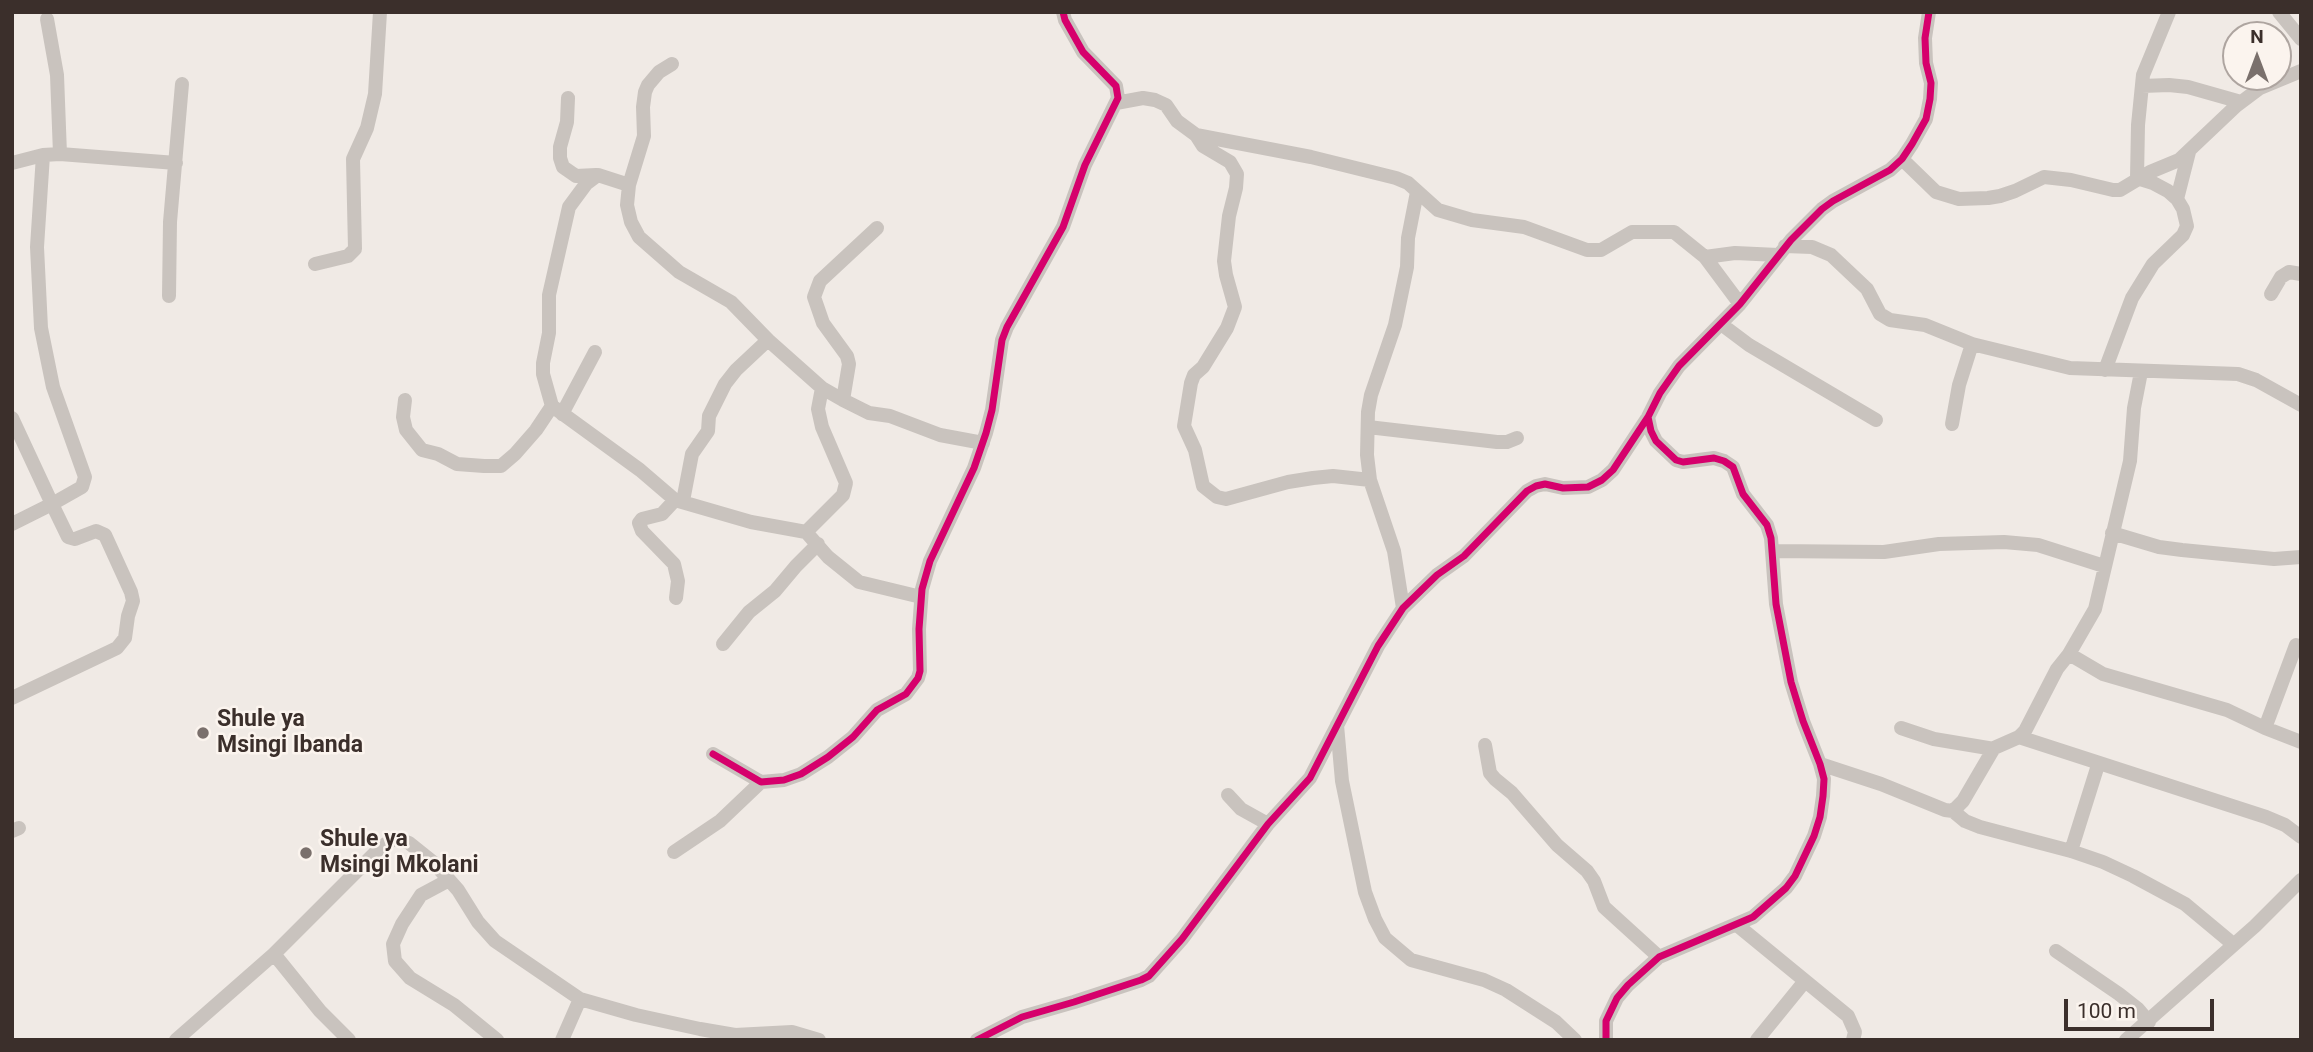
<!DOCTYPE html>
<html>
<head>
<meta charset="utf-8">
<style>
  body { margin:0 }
  #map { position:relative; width:2313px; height:1052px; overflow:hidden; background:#f0eae5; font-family:Roboto,sans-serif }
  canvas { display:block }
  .frame { position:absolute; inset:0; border:14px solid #3b2f2b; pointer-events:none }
  .north { position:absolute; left:2222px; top:21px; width:70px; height:70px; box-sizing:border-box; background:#fbf4ee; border:2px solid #aea5a0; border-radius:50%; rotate:0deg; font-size:19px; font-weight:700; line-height:28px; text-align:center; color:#3b2f2b }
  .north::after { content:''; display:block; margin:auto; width:24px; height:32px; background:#7a706c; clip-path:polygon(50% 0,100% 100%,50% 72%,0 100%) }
  .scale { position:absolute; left:2064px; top:999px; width:150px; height:32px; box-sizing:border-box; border:4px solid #3b2f2b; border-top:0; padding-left:9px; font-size:21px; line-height:24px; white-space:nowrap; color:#3b2f2b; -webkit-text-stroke:5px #fbf4ee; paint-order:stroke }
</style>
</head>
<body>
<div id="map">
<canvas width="2313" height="1052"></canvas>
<div class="frame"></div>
<div class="north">N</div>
<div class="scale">100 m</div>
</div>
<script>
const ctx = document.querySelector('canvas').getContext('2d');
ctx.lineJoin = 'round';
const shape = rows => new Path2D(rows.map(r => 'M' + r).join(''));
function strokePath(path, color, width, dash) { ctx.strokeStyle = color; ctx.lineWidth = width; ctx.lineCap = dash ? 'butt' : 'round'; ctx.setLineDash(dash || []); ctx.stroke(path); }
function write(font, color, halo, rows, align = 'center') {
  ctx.font = font + ' Roboto,sans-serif'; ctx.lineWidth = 5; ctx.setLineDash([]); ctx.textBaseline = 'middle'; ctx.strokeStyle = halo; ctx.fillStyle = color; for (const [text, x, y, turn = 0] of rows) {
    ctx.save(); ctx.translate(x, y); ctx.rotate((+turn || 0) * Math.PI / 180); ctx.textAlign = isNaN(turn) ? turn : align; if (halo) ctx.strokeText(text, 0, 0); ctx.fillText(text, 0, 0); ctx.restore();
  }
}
strokePath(shape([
  [2279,12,2301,39],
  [47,19,57,75,60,154],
  [672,64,659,72,648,85,645,92,643,107,644,136,629,185,627,205,631,222,639,237,679,272,731,302,768,340,822,388,843,400,869,413,890,416,940,435,983,443],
  [2142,86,2169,85,2188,87,2241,102],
  [568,98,567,122,560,147,560,158,563,167,576,176,596,175],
  [1116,103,1143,98,1155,100,1166,105,1177,121,1196,135,1311,157,1396,178,1408,183,1438,210,1472,220,1524,227,1587,250,1601,250,1632,232,1674,232,1705,257,1740,304],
  [1196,135,1203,146,1230,162,1237,174,1236,188,1229,216,1224,261,1226,275,1235,307,1227,328,1203,367,1194,375,1191,383,1184,426,1195,450,1203,486,1217,497,1226,499,1288,482,1313,478,1333,476,1370,480],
  [1902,159,1936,192,1959,199,1988,198,2000,196,2015,191,2044,177,2071,180,2113,190,2120,190,2150,172,2179,160,2236,106,2260,88,2301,71],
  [12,163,43,155,60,154,176,163],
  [629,185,598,175,586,184,569,207,549,295,549,333,543,363,543,374,552,406,640,470,675,500,751,522,806,532,828,557,859,582,921,597],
  [2177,199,2189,152],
  [1785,246,1812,247,1831,255,1867,289,1880,314,1890,320,1925,325,1972,344,2070,368,2238,374,2256,380,2301,405],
  [1705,257,1735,253,1778,255],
  [315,264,348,256,355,249,353,159,367,128,375,94,380,12],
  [2271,294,2281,277,2289,272,2301,274],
  [169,296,170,222,182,84],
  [1721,324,1749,345,1876,420],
  [2105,370,2132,298,2153,264,2183,235,2187,226,2183,209,2177,199,2168,191,2153,183,2137,178,2138,125,2143,75,2169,12],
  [405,400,403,417,406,430,422,450,438,454,457,464,484,466,501,466,515,454,536,430,552,406],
  [843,400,849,364,847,356,823,323,814,297,820,281,877,228],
  [562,414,595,352],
  [12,418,52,504,12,524],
  [1952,424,1959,385,1972,344],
  [1368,427,1497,442,1507,442,1517,438],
  [675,500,662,514,642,519,639,523,642,531,674,564,678,581,676,598],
  [683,501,692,454,708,431,709,416,725,384,736,370,768,340],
  [806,532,843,495,846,483,822,427,818,409,822,388],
  [2112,533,2159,547,2182,550,2274,559,2301,557],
  [1772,551,1884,552,1939,544,2004,542,2038,545,2104,566],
  [1403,608,1394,551,1370,480,1367,455,1368,412,1371,395,1395,325,1407,267,1408,238,1417,192],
  [723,644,749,612,775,591,796,566,818,544],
  [2069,654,2103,674,2227,710,2265,728,2301,742],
  [12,698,117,648,125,638,128,616,133,601,131,592,105,535,96,531,75,539,68,537,52,504,82,487,85,477,53,387,41,328,37,247,43,155],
  [1337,725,1342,781,1365,892,1375,919,1385,938,1411,960,1484,980,1506,990,1556,1022,1575,1040],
  [1901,728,1934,739,1994,749],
  [2265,728,2296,645],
  [2019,737,2266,817,2285,825,2301,837],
  [1485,745,1490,773,1495,779,1512,793,1557,845,1587,871,1594,881,1604,907,1659,957],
  [713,754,761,782,784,780,801,774,828,757,853,737,877,710,906,694,918,678,920,671,919,629,922,589,930,561,974,468,986,433,992,410,1002,340,1007,327,1063,227,1085,165,1118,98,1116,86,1083,52,1065,20,1063,12],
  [1820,764,1881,784,1945,810,1953,811,1963,801,1994,748,2019,737,2025,731,2057,669,2069,654,2095,609,2130,461,2134,408,2141,372],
  [1228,795,1241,809,1268,824],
  [1953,811,1965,821,1980,827,2071,851,2103,862,2133,876,2185,904,2233,944],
  [12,831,19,828],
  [2071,851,2098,765],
  [674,852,720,821,761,782],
  [449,880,421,895,402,924,393,944,395,961,410,978,454,1005,497,1040],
  [1737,925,1848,1016,1855,1032,1853,1040],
  [2056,951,2119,994,2138,1009,2149,1022],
  [274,954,320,1011,349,1040],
  [176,1040,274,954,382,846,396,838,409,843,434,863,458,890,478,922,495,941,580,999,636,1015,700,1029,735,1035,792,1032,819,1040],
  [562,1040,580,999],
  [977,1040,1022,1017,1074,1002,1141,980,1149,976,1182,939,1268,824,1310,778,1378,646,1403,608,1437,575,1464,556,1527,491,1536,486,1545,484,1563,488,1588,487,1602,480,1613,470,1648,417],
  [1606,1040,1606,1021,1617,998,1628,985,1659,957,1753,917,1786,888,1795,876,1814,836,1820,817,1823,796,1824,779,1820,764,1803,721,1791,682,1776,604,1771,538,1767,525,1743,494,1733,467,1724,461,1714,458,1683,462,1676,460,1656,441,1651,431,1648,417,1660,393,1679,366,1740,304,1791,240,1822,209,1833,201,1890,170,1902,159,1912,144,1926,119,1930,99,1931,83,1926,63,1925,38,1929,12],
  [1757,1040,1805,981],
  [2126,1040,2255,926,2301,880]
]), '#c9c3be', 14);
strokePath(shape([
  [713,754,761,782,784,780,801,774,828,757,853,737,877,710,906,694,918,678,920,671,919,629,922,589,930,561,974,468,986,433,992,410,1002,340,1007,327,1063,227,1085,165,1118,98,1116,86,1083,52,1065,20,1063,12],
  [977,1040,1022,1017,1074,1002,1141,980,1149,976,1182,939,1268,824,1310,778,1378,646,1403,608,1437,575,1464,556,1527,491,1536,486,1545,484,1563,488,1588,487,1602,480,1613,470,1648,417],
  [1606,1040,1606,1021,1617,998,1628,985,1659,957,1753,917,1786,888,1795,876,1814,836,1820,817,1823,796,1824,779,1820,764,1803,721,1791,682,1776,604,1771,538,1767,525,1743,494,1733,467,1724,461,1714,458,1683,462,1676,460,1656,441,1651,431,1648,417,1660,393,1679,366,1740,304,1791,240,1822,209,1833,201,1890,170,1902,159,1912,144,1926,119,1930,99,1931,83,1926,63,1925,38,1929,12]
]), '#d6006c', 7);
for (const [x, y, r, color] of [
  [203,733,7,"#7a706c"],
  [306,853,7,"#7a706c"]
]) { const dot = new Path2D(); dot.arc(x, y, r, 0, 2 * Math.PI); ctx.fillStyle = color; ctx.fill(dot); strokePath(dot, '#fbf4ee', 2.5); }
write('bold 23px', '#3b2f2b', '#fbf4ee', [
  ["Shule ya",217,720],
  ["Msingi Ibanda",217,746],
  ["Shule ya",320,840],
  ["Msingi Mkolani",320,866]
], 'left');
</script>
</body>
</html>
